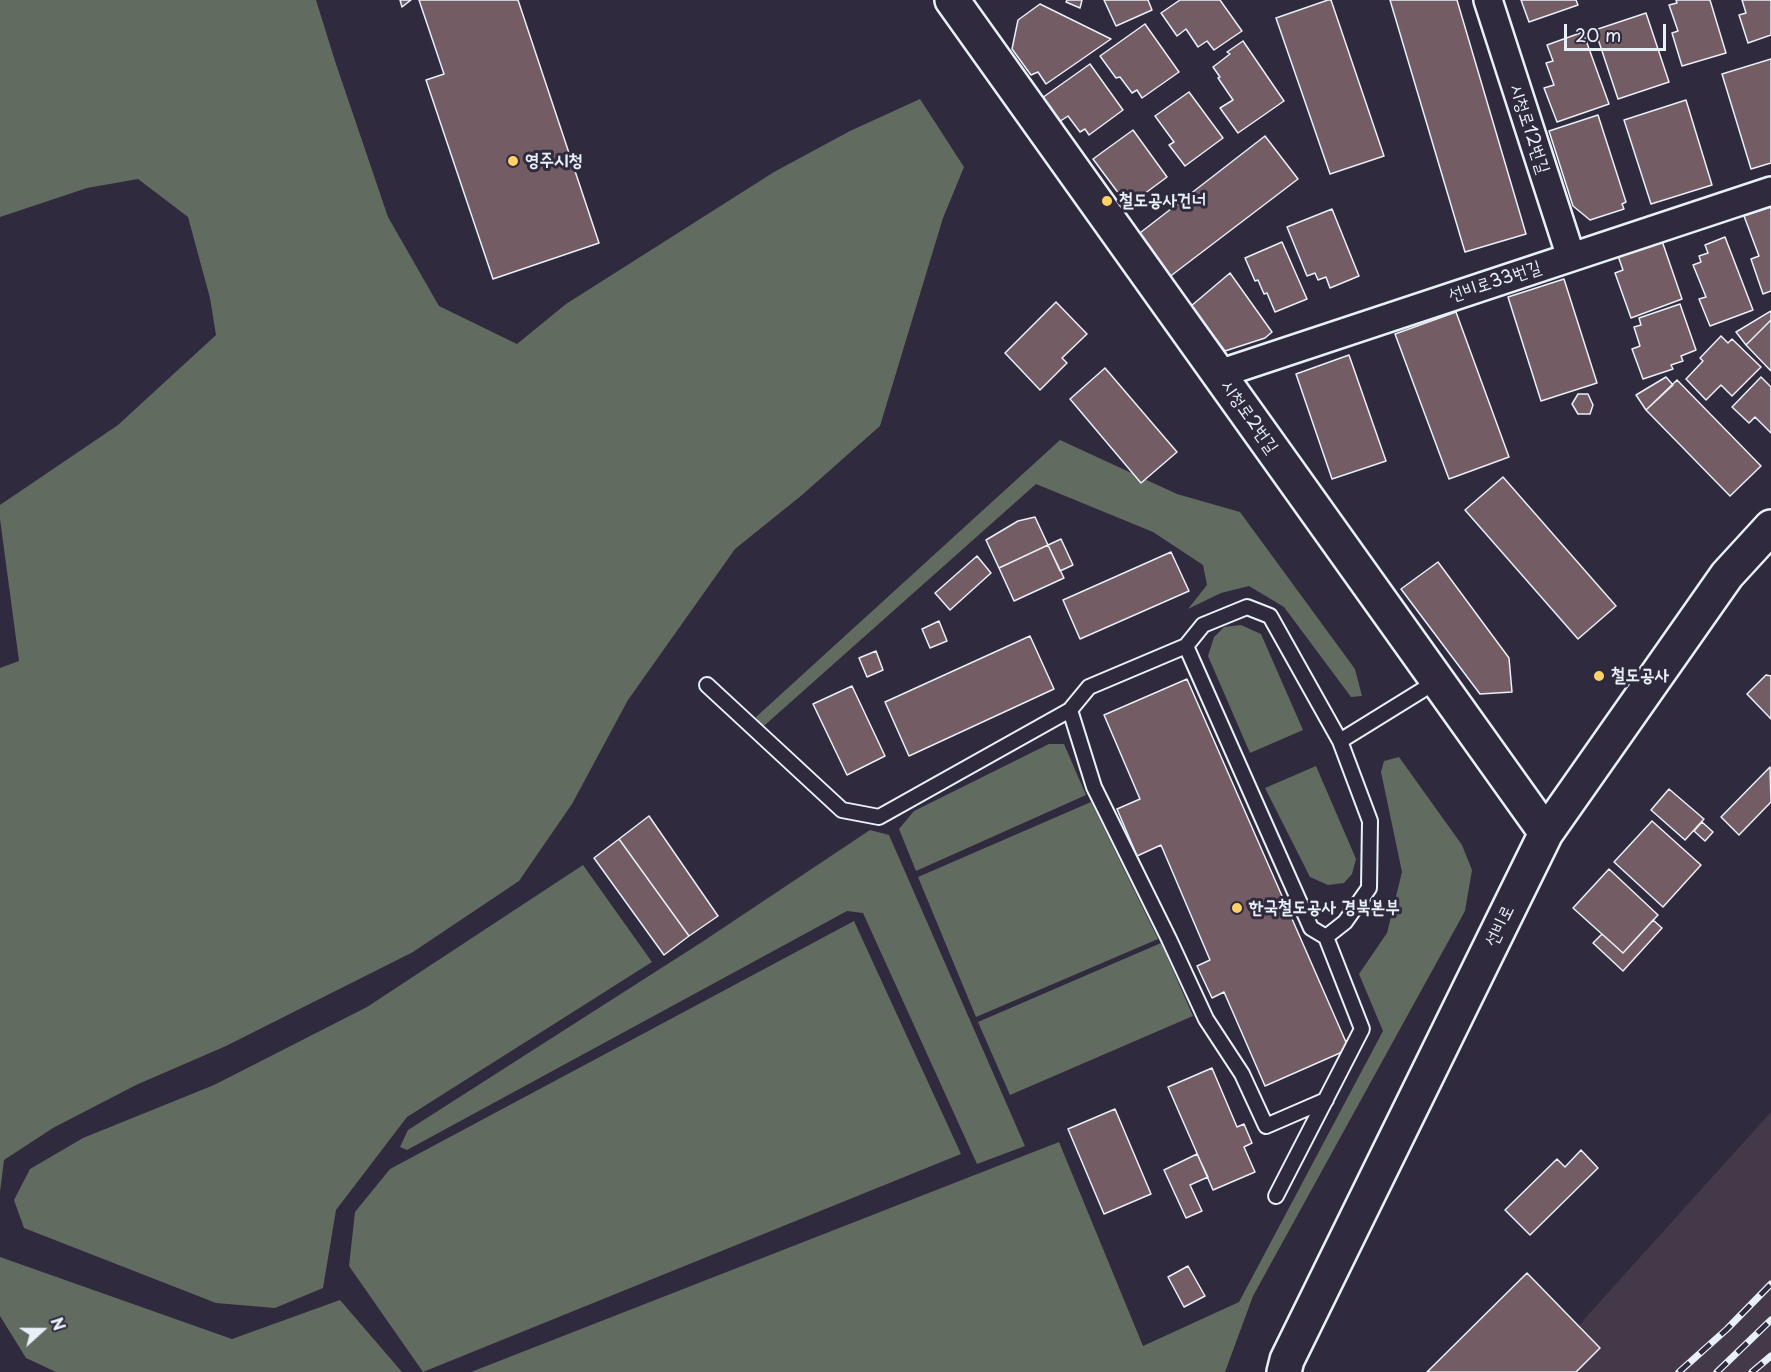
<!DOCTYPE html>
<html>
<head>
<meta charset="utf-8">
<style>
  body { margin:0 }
  #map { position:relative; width:1771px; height:1372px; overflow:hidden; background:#2f2a3d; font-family:"Playpen Sans",sans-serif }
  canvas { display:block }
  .north { position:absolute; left:12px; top:1300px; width:60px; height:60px; -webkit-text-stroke:4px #2f2a3d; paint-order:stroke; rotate:69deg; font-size:16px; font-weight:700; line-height:24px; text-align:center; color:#e8f1f8 }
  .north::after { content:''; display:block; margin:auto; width:21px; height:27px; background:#e8f1f8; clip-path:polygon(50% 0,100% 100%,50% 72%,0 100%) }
  .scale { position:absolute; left:1564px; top:24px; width:102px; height:27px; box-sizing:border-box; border:3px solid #e8f1f8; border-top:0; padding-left:8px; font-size:18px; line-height:21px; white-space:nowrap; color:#e8f1f8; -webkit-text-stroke:4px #2f2a3d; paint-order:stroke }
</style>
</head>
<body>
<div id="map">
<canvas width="1771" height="1372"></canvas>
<div class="north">N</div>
<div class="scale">20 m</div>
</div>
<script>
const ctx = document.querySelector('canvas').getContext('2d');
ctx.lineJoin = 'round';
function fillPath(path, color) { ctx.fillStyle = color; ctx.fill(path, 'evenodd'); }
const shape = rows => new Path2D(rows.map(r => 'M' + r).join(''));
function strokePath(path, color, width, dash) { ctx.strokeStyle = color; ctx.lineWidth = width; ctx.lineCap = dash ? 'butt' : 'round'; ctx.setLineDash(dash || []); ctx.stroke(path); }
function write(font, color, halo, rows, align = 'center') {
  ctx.font = font + ' "Playpen Sans","Poor Story",sans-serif'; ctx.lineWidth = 6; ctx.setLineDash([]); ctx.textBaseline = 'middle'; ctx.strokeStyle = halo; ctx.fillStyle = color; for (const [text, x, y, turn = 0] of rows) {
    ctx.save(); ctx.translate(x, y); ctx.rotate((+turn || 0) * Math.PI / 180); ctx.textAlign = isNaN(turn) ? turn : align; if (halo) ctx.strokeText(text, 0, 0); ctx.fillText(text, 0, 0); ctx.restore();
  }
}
fillPath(shape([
  [1771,1112,1771,1372,1544,1372,1587,1316]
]), '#443949');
fillPath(shape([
  [0,0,316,0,335,61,388,217,439,306,517,344,566,304,774,172,850,131,920,99,964,167,943,218,880,426,802,495,735,549,628,700,572,804,519,881,413,952,226,1046,136,1085,53,1128,4,1160,0,1192,0,668,19,661,0,519,0,505,118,425,216,335,210,298,188,217,138,179,87,188,0,217],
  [1060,440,1177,494,1240,512,1355,669,1362,696,1351,697,1284,607,1249,586,1221,593,1188,609,1207,585,1203,565,1153,532,1036,484,765,725,758,726,756,717],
  [1241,625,1261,634,1303,730,1250,753,1208,656,1214,637,1224,627],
  [1049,744,1064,744,1086,795,916,871,899,829,914,811],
  [1399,757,1462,845,1472,870,1465,911,1253,1296,1225,1372,471,1372,1059,1142,1143,1346,1239,1302,1383,1031,1359,974,1387,933,1402,872,1381,772,1384,761],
  [1316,766,1356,859,1352,874,1344,883,1328,885,1310,877,1265,788],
  [1091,802,1158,939,976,1017,918,877],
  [870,830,889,835,1025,1146,977,1164,863,913,847,911,407,1150,400,1147,408,1130,702,942],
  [583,865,652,962,407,1117,336,1210,323,1288,275,1308,216,1303,24,1228,14,1200,30,1169,83,1138,214,1085,367,1007],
  [854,921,961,1154,423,1372,349,1266,355,1212,390,1169],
  [1161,943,1193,1016,1010,1095,978,1022],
  [0,1257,232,1339,340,1300,402,1372,56,1372,26,1358,0,1316]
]), '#626b5f');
const building = shape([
  [400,0,411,0,402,7,400,0],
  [419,0,518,0,599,243,493,279,426,80,444,74,419,0],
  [1067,0,1082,0,1080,8,1066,2,1067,0],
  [1104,0,1148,0,1152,10,1116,26,1104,0],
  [1180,0,1220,0,1242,31,1214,50,1207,41,1198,47,1186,29,1177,36,1161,13,1180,0],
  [1328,0,1331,0,1384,156,1330,174,1276,18,1328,0],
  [1390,0,1457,0,1526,234,1465,252,1390,0],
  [1521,0,1576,0,1578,5,1529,22,1521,0],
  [1676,0,1710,0,1726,53,1682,66,1672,33,1678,31,1669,5,1677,3,1676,0],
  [1742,0,1771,0,1771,35,1748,43,1739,15,1746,13,1742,0],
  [1040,4,1111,39,1046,84,1038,72,1031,75,1012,49,1018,20,1040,4],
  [1646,13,1669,82,1618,99,1595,30,1646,13],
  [1145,24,1179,72,1142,98,1137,90,1132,93,1120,77,1116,78,1100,56,1145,24],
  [1583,32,1609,104,1557,122,1544,88,1554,85,1546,63,1553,61,1547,45,1583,32],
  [1243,41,1284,101,1238,133,1220,108,1233,100,1218,78,1220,77,1213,67,1230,54,1227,52,1243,41],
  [1771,59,1771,163,1751,169,1722,74,1771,59],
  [1090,64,1123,110,1089,135,1085,129,1080,132,1068,116,1059,122,1042,98,1090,64],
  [1189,92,1223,138,1185,166,1169,145,1174,142,1155,116,1189,92],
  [1686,100,1712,185,1651,204,1624,120,1686,100],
  [1598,115,1626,202,1622,204,1624,209,1590,220,1573,206,1549,131,1598,115],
  [1133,130,1167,177,1128,206,1093,159,1133,130],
  [1265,136,1298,179,1168,278,1136,236,1265,136],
  [1771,207,1771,291,1763,294,1751,259,1759,256,1744,216,1771,207],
  [1332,209,1359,276,1330,288,1326,277,1318,280,1315,273,1307,276,1287,227,1332,209],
  [1725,237,1753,310,1710,326,1699,299,1706,297,1693,265,1701,262,1699,256,1708,253,1705,245,1725,237],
  [1661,238,1682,299,1631,318,1615,273,1623,270,1617,253,1661,238],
  [1282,242,1307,299,1275,312,1267,293,1264,294,1258,280,1255,281,1245,258,1282,242],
  [1230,273,1272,332,1265,338,1225,351,1191,306,1230,273],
  [1564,279,1597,383,1541,401,1508,297,1564,279],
  [1056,302,1087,334,1062,358,1067,363,1040,390,1005,353,1056,302],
  [1680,304,1696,350,1681,356,1683,361,1671,365,1673,369,1643,379,1632,349,1640,346,1634,327,1641,325,1639,318,1680,304],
  [1771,311,1771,320,1746,345,1736,332,1771,311],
  [1456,312,1509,457,1449,479,1395,334,1456,312],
  [1771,320,1771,371,1746,345,1771,320],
  [1721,336,1728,343,1732,339,1761,367,1732,396,1721,385,1706,400,1686,379,1703,361,1700,358,1721,336],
  [1349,355,1386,461,1332,479,1296,374,1349,355],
  [1105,368,1177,452,1141,483,1070,399,1105,368],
  [1666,377,1673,385,1646,410,1636,395,1666,377],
  [1761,377,1771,387,1771,433,1755,417,1749,423,1732,407,1761,377],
  [1677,380,1761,466,1730,496,1646,410,1677,380],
  [1578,394,1588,394,1593,405,1590,414,1578,414,1572,404,1578,394],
  [1503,477,1616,606,1578,639,1465,510,1503,477],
  [1035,517,1048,545,999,568,986,540,1018,521,1035,517],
  [1061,539,1073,565,1060,571,1048,545,1061,539],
  [1048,545,1064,578,1014,601,999,568,1048,545],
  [1171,552,1189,591,1080,639,1063,600,1171,552],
  [977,556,991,573,950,610,935,593,977,556],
  [1438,562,1509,658,1512,692,1480,694,1401,589,1438,562],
  [939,621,947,641,930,648,922,629,939,621],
  [1030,636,1054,689,909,756,885,702,1030,636],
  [876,651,883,670,867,677,859,658,876,651],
  [1766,675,1771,676,1771,719,1747,694,1766,675],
  [1187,679,1349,1049,1265,1086,1224,992,1212,998,1197,966,1210,960,1161,845,1137,856,1117,809,1140,799,1104,715,1187,679],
  [852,686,885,756,847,775,813,704,852,686],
  [1770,767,1771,802,1739,835,1721,817,1770,767],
  [1669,789,1704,819,1685,840,1651,810,1669,789],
  [649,816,718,916,689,936,619,839,649,816],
  [1652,821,1701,865,1663,907,1614,862,1652,821],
  [1702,822,1713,832,1705,841,1694,831,1702,822],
  [619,839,689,936,664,955,594,858,619,839],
  [1609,869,1658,915,1623,953,1573,908,1609,869],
  [1653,920,1662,928,1623,971,1593,943,1602,934,1623,953,1653,920],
  [1212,1068,1237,1127,1244,1124,1252,1143,1244,1147,1255,1172,1213,1190,1168,1087,1212,1068],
  [1115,1109,1151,1194,1104,1214,1068,1129,1115,1109],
  [1581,1150,1598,1168,1530,1235,1505,1210,1557,1159,1565,1167,1581,1150],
  [1197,1154,1208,1177,1190,1185,1202,1211,1186,1218,1164,1170,1197,1154],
  [1188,1266,1205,1296,1184,1307,1168,1277,1188,1266],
  [1527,1273,1600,1348,1576,1372,1427,1372,1527,1273]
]);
fillPath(building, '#745c65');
strokePath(building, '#e8f1f8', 1.5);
const lane = shape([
  [1186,646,1311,928,1326,937],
  [707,685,842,810,879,817,1070,710,1089,687,1186,646,1203,625,1247,607,1270,616,1340,741,1437,681],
  [1070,710,1094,787,1169,939,1206,1019,1242,1074,1266,1126,1326,1100],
  [1276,1196,1362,1029,1326,937,1345,922,1369,888,1370,821,1340,741]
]);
const street = shape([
  [1488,0,1571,257],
  [1219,374,1771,191]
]);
const secondary = shape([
  [952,0,1546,833],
  [1284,1372,1287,1360,1546,833,1727,575,1771,527]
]);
strokePath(lane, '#e8f1f8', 18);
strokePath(street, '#e8f1f8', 32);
strokePath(secondary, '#e8f1f8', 38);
strokePath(lane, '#2f2a3d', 14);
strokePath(street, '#2f2a3d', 27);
strokePath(secondary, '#2f2a3d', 33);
const rail = shape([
  [1679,1372,1727,1329,1771,1284],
  [1717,1372,1771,1320],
  [1752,1372,1771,1356]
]);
strokePath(rail, '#e8f1f8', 7);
strokePath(rail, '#2f2a3d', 4.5, [14]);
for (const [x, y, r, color] of [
  [513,161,6,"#ffd166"],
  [1107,201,6,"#ffd166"],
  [1599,676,6,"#ffd166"],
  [1237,908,6,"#ffd166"]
]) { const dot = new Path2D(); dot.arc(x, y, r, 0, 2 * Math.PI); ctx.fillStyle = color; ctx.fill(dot); strokePath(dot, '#2f2a3d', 2); }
write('18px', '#e8f1f8', '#2f2a3d', [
  ["시청로12번길",1529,129,72],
  ["선비로33번길",1495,282,-18],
  ["시청로2번길",1249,417,55],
  ["선비로",1500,926,-64]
]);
write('bold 18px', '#e8f1f8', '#2f2a3d', [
  ["영주시청",525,161],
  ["철도공사건너",1119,201],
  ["철도공사",1611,676],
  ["한국철도공사 경북본부",1249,908]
], 'left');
</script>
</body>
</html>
